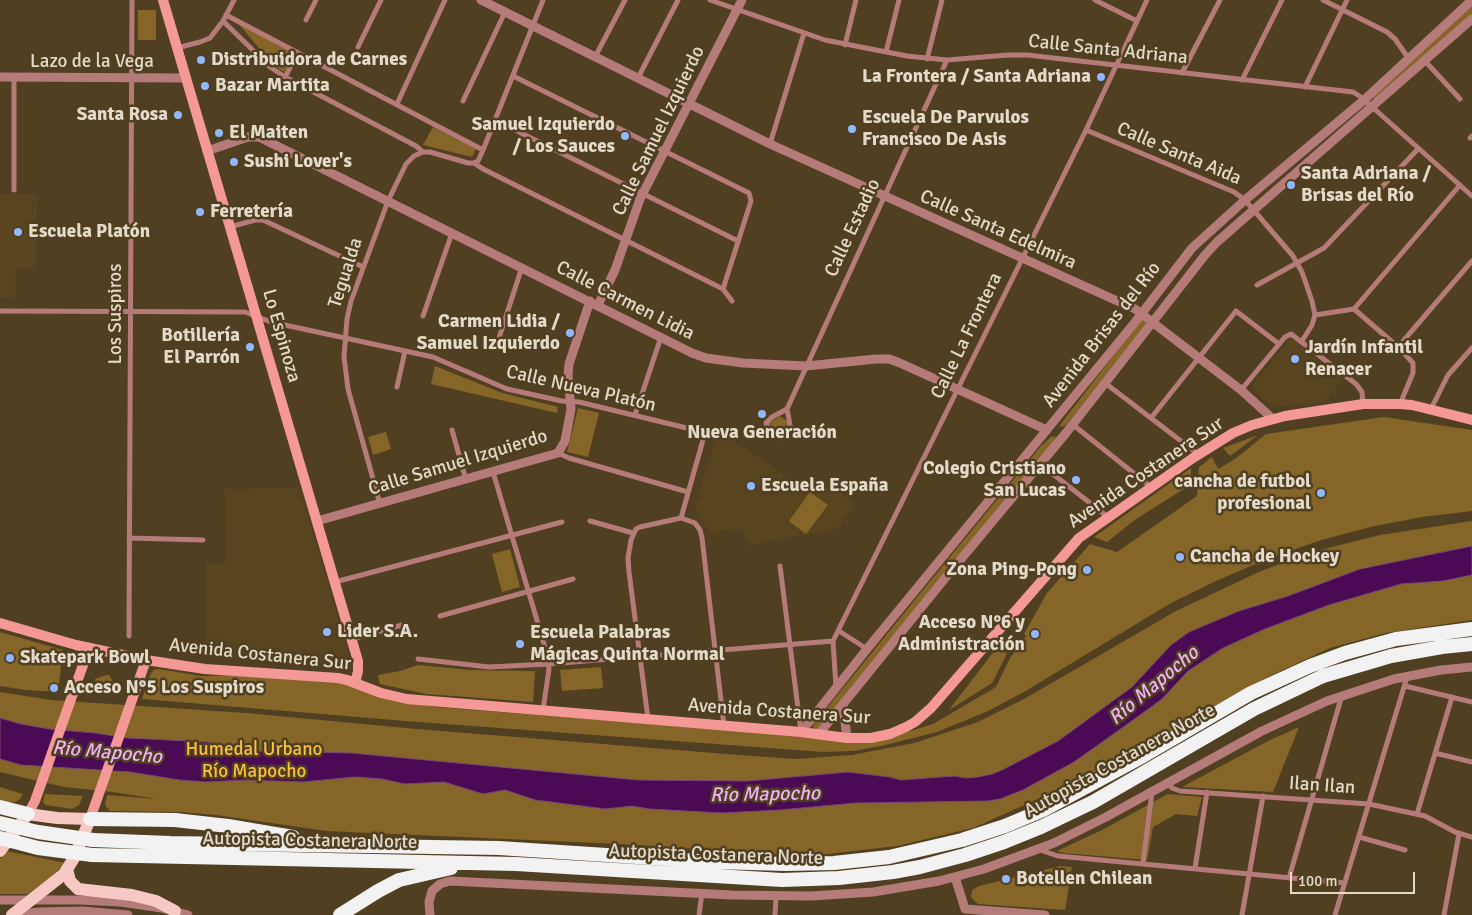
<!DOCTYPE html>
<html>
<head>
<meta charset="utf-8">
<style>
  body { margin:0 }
  #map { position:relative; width:1472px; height:915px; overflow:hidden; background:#503f21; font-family:Signika,sans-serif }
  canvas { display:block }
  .scale { position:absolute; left:1290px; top:872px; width:125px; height:22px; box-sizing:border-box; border:2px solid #e3dac9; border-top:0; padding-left:6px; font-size:15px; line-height:18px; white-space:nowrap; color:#e3dac9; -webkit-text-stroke:4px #503f21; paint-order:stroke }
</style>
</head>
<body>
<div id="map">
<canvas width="1472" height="915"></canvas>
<div class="scale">100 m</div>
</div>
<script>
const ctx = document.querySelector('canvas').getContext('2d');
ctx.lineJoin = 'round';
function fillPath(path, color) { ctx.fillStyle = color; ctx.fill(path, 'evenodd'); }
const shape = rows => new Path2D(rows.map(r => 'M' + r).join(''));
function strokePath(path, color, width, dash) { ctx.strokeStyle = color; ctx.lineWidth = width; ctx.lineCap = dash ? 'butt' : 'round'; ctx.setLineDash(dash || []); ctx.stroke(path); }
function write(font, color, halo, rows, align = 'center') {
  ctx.font = font + ' Signika,sans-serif'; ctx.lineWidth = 5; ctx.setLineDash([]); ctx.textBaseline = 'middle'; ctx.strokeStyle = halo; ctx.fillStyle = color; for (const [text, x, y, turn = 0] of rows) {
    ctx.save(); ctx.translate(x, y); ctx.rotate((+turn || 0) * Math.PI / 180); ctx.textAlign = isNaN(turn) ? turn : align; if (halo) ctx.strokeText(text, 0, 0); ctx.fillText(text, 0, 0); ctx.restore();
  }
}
fillPath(shape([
  [0,194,37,194,36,269,16,269,15,298,0,298],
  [1291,338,1342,380,1324,402,1274,408,1253,390,1253,384],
  [718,430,808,491,824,480,855,504,837,529,747,546,742,529,710,533,695,508],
  [299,487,339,621,351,664,206,656,206,563,227,563,225,489]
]), '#58451f');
fillPath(shape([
  [1472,6,1472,14,1376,100,1373,97],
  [138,10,156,10,156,40,138,40],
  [238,23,295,54,284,72,274,66],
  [433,127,476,149,472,157,423,145],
  [1143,320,1146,324,1067,424,1062,427,1060,425,1140,321],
  [435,366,502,393,558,407,557,413,431,384],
  [578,408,599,413,588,457,567,452],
  [780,416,787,421,788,427,783,434,780,434,769,426,769,423],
  [1384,417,1472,430,1472,511,1422,517,1370,527,1318,541,1265,560,1216,581,1171,603,1024,692,988,711,937,732,881,746,853,751,823,752,405,721,142,699,151,673,154,670,159,669,201,676,241,675,342,683,395,701,436,707,725,730,881,740,933,724,996,687,1010,658,1026,636,1024,634,1047,593,1090,544,1117,552,1197,496,1199,467,1212,457,1218,469,1235,459,1266,434],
  [386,432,391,449,373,455,368,437],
  [1258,435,1230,456,1223,448],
  [1052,436,1058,438,818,729,814,729,813,725,922,591,1041,446],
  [1191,468,1191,482,1187,487,1136,519,1107,542,1094,537],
  [810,492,828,505,806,534,789,521],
  [1472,521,1472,620,1386,633,1330,648,1270,676,1205,711,1135,753,1047,795,973,828,897,846,809,856,619,844,326,831,216,815,181,812,110,811,105,805,107,795,158,799,112,792,64,787,0,772,0,692,51,700,246,713,417,729,739,755,796,759,852,755,914,743,978,722,1024,699,1176,611,1261,571,1312,552,1380,535],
  [510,549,520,587,502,592,492,554],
  [0,632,63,650,58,692,25,690,0,686],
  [1000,647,1007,654,992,683,949,710,991,655],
  [418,665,470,670,535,671,533,702,426,694,380,684,378,675,400,671],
  [601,667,603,688,562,691,560,670],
  [107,675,109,675,111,678,116,689,114,691,98,687,96,685,95,679],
  [1299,727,1273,792,1182,787,1268,741],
  [0,787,23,794,20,799,15,802,5,802,0,800],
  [45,794,83,796,79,805,72,809,46,805,43,802],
  [1168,794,1202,797,1197,816,1176,814,1153,827,1147,860,1063,853,1057,851,1102,830],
  [6,851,66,863,50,878,28,894,0,894,0,859],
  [1060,866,1072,867,1065,910,978,904,971,897,972,890,979,886]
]), '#856628');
const water = shape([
  [1472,546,1472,575,1443,581,1401,584,1329,605,1265,629,1223,648,1188,671,1162,699,1136,718,1074,762,1023,790,1000,799,988,801,856,803,780,810,722,813,649,809,632,806,605,809,535,800,505,790,483,794,444,782,405,784,382,779,355,777,303,782,246,780,205,782,179,780,130,772,21,765,0,759,0,718,21,724,50,729,95,733,128,738,208,742,253,751,352,753,638,780,747,781,848,772,890,777,901,780,954,776,966,778,978,777,992,774,1002,770,1058,741,1132,687,1171,645,1189,632,1239,611,1288,596,1360,569,1472,546]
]);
fillPath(water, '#4a0a54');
strokePath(water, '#784877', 1);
strokePath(shape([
  [710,0,825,40,907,56,947,60,1008,55,1027,55,1353,92,1361,97,1472,196],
  [1095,0,1137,21],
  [1323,0,1387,32,1395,39,1409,59],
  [226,15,483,150],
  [306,20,316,0],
  [223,21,270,67,285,77,416,146,423,152,430,152,468,163,474,163],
  [845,45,856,0],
  [358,47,381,0],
  [177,48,200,42,210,38,223,21,234,0],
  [886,52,899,0],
  [595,57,625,0],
  [927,59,942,0],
  [1425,61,1460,99],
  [1182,73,1220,0],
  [513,76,749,193,751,201,723,289],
  [285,77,298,53],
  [14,78,14,190],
  [638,78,678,0],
  [1242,80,1282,0],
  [1305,87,1347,0],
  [463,101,505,12],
  [397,104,445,0],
  [495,120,738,241],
  [1086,130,1234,192,1245,200,1293,256,1302,272,1312,301,1315,315,1312,325,1302,341],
  [1470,138,1472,136],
  [770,144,804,33],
  [474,163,483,169,723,289],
  [474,163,478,161,483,150,543,0],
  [230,227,255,220,263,220,363,267],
  [1257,285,1324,248,1418,149],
  [723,289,732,301],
  [1354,309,1398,347,1413,363,1413,373,1400,404],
  [0,311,245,312,271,322,433,357,507,389,562,401,579,402,695,430,702,435,703,440,681,518],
  [1315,315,1354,309,1460,185],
  [423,316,452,233],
  [498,341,522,267],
  [1398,347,1472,261],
  [1105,383,1198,454],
  [397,387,405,351],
  [1241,390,1285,337,1291,334,1356,384,1362,392,1363,404],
  [787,409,790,425,790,431,787,436,782,438,768,431,766,423,772,417,787,409,947,60],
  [1431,409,1448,375,1472,348],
  [635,415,661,337],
  [1151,418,1236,311,1279,344],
  [1072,424,1151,487],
  [452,430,466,480],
  [558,453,569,458,688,492],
  [1040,464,1108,517],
  [493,472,547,654,549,669,543,710],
  [380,504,348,389,344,357,347,319,351,301,388,201,406,164,414,156,423,152],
  [590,521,633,533],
  [129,538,203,540],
  [780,566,801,732],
  [335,582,562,522],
  [440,616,573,579],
  [839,631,867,649],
  [129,636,132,0],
  [352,639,406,624],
  [418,659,489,667,549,664,833,641],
  [1405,686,1472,702],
  [836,687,833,641,1086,130,1147,0],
  [648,719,629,572,628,558,631,540,636,529,640,527,681,518,695,523,700,530,702,538,724,726],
  [1435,753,1472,762],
  [1167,783,1172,788,1180,791,1369,804,1425,816,1455,832,1472,837],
  [1417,814,1452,697],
  [1359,837,1405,850],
  [1040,850,1058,856,1345,883],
  [1143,863,1152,792],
  [1195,868,1207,792],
  [1289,878,1342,695],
  [699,915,702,893],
  [775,915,776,896],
  [1242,915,1263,796],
  [1335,915,1407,677],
  [1444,915,1459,834]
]), '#b57b79', 5);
strokePath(shape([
  [481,0,770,144,1135,309,1241,390,1273,419],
  [0,77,185,78],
  [207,151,248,137,259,137,692,353,706,358,743,363,806,366,876,359,889,359,900,363,1047,430],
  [598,305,615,270,640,199,742,0],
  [317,521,558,453,565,441,571,409,568,376,569,364,590,301],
  [843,704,847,738],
  [801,732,867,649,1136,321,1192,248,1245,200,1364,100,1472,0],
  [818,735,942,582,1066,433,1205,255,1217,242,1472,19],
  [955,877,965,909,1045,915],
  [0,900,80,900,121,902,162,908,188,915],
  [18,915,39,912,83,911,128,915],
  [430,915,429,902,432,891,440,884,450,881,732,895,811,896,873,892,939,881,984,869,1054,843,1106,817,1262,731,1327,701,1394,679,1441,670,1472,667]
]), '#b57b79', 9);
strokePath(shape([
  [163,0,358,661,358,671,355,683],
  [0,623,76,645,146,660,205,669,338,678,347,680,381,693,407,699,801,732,847,738,871,738,890,734,906,727,915,722,931,708,1079,538,1193,458,1233,433,1252,425,1285,416,1363,404,1400,404,1412,405,1472,420],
  [28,814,35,801,89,648],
  [90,819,146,660]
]), '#f49996', 10);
strokePath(shape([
  [0,851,28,814,57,818,90,819,74,858,64,874,12,915],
  [67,869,70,881,78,889,132,895,156,901,175,911]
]), '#f8c8c5', 12);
strokePath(shape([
  [0,807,28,814],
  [90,819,175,820,228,826,293,837],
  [93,840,170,843,499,848,714,862,786,864,834,863,889,857,962,840,1005,826,1043,810,1143,756,1251,693,1310,666,1345,653,1396,639,1472,629],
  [92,855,516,864,782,880,839,878,893,872,920,867,965,855,1004,842,1041,827,1093,802,1254,709,1323,676,1391,656,1442,647,1472,644],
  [340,915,378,891,399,880,451,868]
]), '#f2f2f2', 14);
strokePath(shape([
  [0,823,38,832,93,840],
  [0,838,38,848,92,855]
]), '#f2f2f2', 14);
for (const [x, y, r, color] of [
  [201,60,5,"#91b8fd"],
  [1101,77,5,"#91b8fd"],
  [205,86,5,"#91b8fd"],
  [178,115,5,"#91b8fd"],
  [852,129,5,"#91b8fd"],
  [219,133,5,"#91b8fd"],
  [625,136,5,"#91b8fd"],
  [234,162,5,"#91b8fd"],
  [1291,185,5,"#91b8fd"],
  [200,212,5,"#91b8fd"],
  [18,232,5,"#91b8fd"],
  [570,333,5,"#91b8fd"],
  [250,347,5,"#91b8fd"],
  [1295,359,5,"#91b8fd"],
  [762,414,5,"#91b8fd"],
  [1076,480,5,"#91b8fd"],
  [751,486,5,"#91b8fd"],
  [1321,493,5,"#91b8fd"],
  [1180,557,5,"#91b8fd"],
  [1087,570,5,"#91b8fd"],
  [327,632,5,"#91b8fd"],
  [1035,634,5,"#91b8fd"],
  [520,644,5,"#91b8fd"],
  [10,658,5,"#91b8fd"],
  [54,688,5,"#91b8fd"],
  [1006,879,5,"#91b8fd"]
]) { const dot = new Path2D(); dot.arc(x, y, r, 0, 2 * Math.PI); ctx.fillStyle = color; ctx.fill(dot); strokePath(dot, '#503f21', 2); }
write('19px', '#e3dac9', '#503f21', [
  ["Calle Santa Adriana",1108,50,6],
  ["Lazo de la Vega",92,62],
  ["Calle Samuel Izquierdo",659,131,-64],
  ["Calle Santa Aida",1179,154,23],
  ["Calle Estadio",853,228,-65],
  ["Calle Santa Edelmira",998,230,24],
  ["Tegualda",346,273,-72],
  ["Calle Carmen Lidia",625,301,27],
  ["Los Suspiros",116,314,-90],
  ["Avenida Brisas del Río",1102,335,-52],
  ["Lo Espinoza",281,336,74],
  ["Calle La Frontera",967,336,-64],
  ["Calle Nueva Platón",581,389,13],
  ["Calle Samuel Izquierdo",458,463,-17],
  ["Avenida Costanera Sur",1146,473,-34],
  ["Avenida Costanera Sur",260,655,6],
  ["Avenida Costanera Sur",779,712,4],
  ["Autopista Costanera Norte",1120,761,-29],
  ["Ilan Ilan",1322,786,4],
  ["Autopista Costanera Norte",310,841,1],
  ["Autopista Costanera Norte",716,855,2]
]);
write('bold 19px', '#e3dac9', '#503f21', [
  ["Distribuidora de Carnes",211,60],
  ["La Frontera / Santa Adriana",1091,77,"right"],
  ["Bazar Martita",215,86],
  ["Santa Rosa",168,115,"right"],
  ["Escuela De Parvulos",862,118],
  ["Francisco De Asis",862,140],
  ["Samuel Izquierdo",615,125,"right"],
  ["/ Los Sauces",615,147,"right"],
  ["El Maiten",229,133],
  ["Sushi Lover's",244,162],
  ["Santa Adriana /",1301,174],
  ["Brisas del Río",1301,196],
  ["Ferretería",210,212],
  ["Escuela Platón",28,232],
  ["Carmen Lidia /",560,322,"right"],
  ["Samuel Izquierdo",560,344,"right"],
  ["Botillería",240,336,"right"],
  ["El Parrón",240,358,"right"],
  ["Jardín Infantil",1305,348],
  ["Renacer",1305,370],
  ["Nueva Generación",762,433,"center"],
  ["Colegio Cristiano",1066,469,"right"],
  ["San Lucas",1066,491,"right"],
  ["cancha de futbol",1311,482,"right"],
  ["profesional",1311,504,"right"],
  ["Escuela España",761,486],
  ["Cancha de Hockey",1190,557],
  ["Zona Ping-Pong",1077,570,"right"],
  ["Acceso N°6 y",1025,623,"right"],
  ["Administración",1025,645,"right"],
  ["Lider S.A.",337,632],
  ["Escuela Palabras",530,633],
  ["Mágicas Quinta Normal",530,655],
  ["Skatepark Bowl",20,658],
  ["Acceso N°5 Los Suspiros",64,688],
  ["Botellen Chilean",1016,879]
], 'left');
write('19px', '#fdbf3e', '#503f21', [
  ["Humedal Urbano",254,750],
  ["Río Mapocho",254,772]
]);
write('italic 20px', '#efb2f9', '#503f21', [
  ["Río Mapocho",1154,686,-40],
  ["Río Mapocho",107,753,5],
  ["Río Mapocho",765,795,-1]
]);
</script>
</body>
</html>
